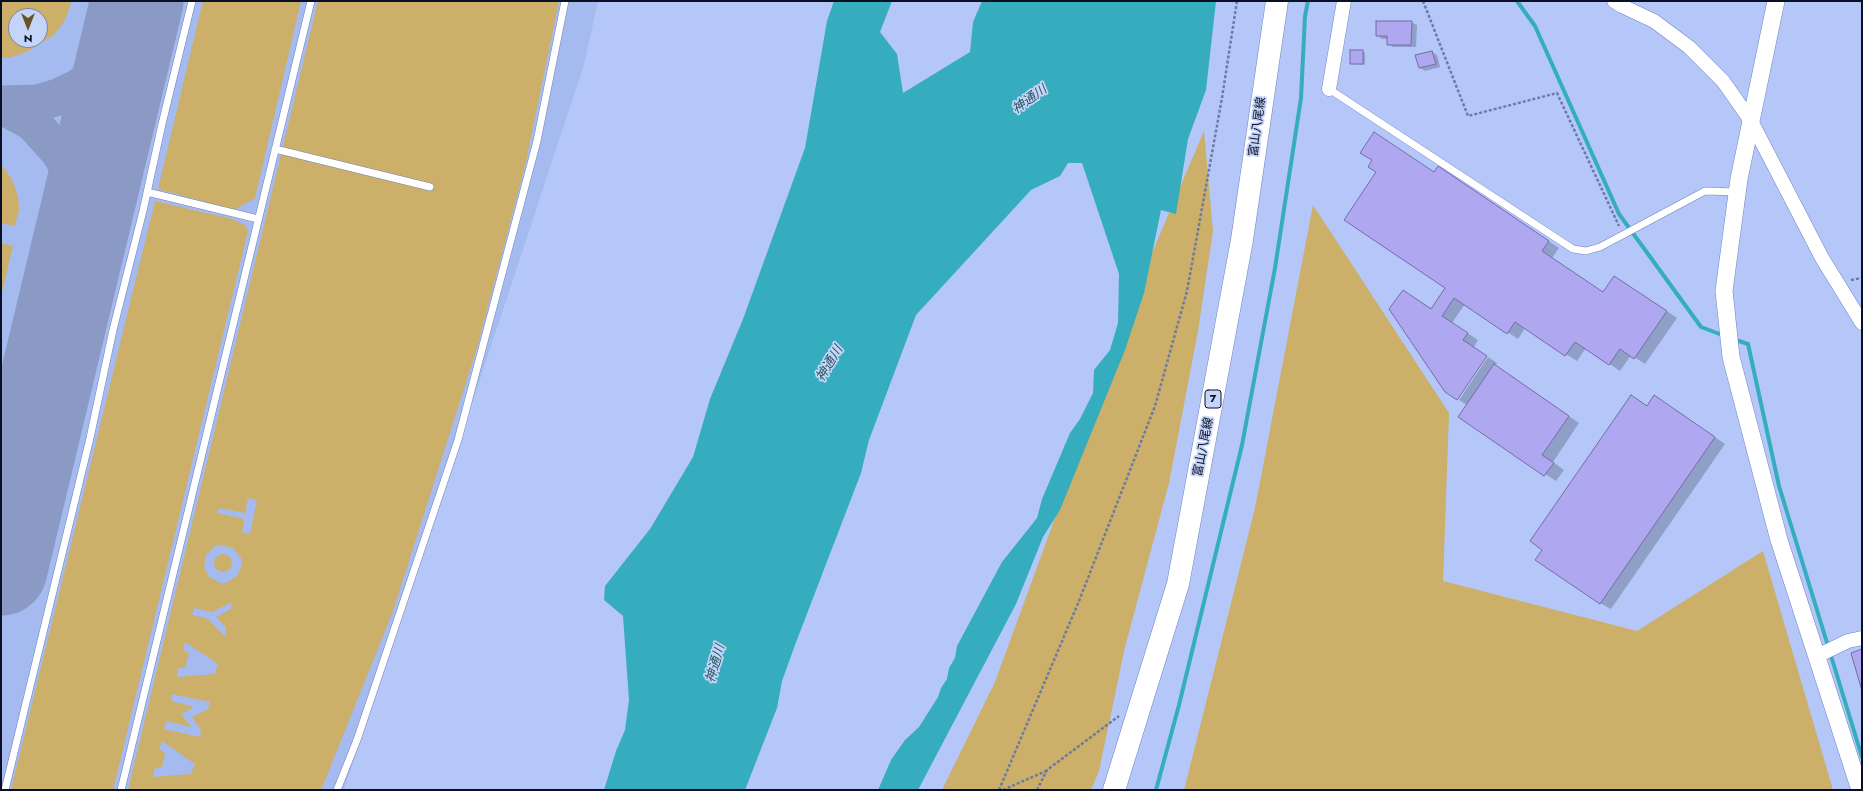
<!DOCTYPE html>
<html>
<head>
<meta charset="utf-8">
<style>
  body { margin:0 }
  #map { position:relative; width:1863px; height:791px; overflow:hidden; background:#b4c7f8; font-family:Jost,sans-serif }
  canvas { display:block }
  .frame { position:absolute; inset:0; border:2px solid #091025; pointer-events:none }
  .north { position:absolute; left:8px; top:8px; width:40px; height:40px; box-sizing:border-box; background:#c5d4f9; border:1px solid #7a86a4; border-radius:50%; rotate:180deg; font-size:11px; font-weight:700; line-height:16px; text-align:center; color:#091025 }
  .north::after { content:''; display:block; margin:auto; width:14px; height:18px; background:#675523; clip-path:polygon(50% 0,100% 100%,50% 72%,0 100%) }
</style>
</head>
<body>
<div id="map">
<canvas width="1863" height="791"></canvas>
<div class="frame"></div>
<div class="north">N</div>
</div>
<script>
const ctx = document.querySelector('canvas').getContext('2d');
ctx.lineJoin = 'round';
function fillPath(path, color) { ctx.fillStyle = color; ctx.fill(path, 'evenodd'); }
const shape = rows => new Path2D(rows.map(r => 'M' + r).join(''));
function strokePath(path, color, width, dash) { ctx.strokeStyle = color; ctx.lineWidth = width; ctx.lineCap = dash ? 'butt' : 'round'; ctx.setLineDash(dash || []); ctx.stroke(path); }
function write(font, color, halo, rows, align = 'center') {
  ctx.font = font + ' Jost,"Noto Sans JP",sans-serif'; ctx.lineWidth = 3.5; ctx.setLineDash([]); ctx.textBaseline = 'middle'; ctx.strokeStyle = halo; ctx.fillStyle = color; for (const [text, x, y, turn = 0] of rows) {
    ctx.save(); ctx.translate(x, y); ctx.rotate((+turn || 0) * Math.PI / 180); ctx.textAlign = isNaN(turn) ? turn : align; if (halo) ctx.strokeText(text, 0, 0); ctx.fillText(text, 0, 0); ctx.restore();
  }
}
fillPath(shape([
  [1,1,598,1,584,65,344,790,1,790],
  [16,16,40,16,40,40,16,40]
]), '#a5baef');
fillPath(shape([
  [1,1,72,1,65,20,54,35,26,52,11,57,1,58],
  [16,16,40,16,40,40,16,40],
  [203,1,301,1,255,198,234,210,158,189],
  [318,1,559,1,525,166,477,348,393,611,321,790,128,790],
  [248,498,257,500,250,534,242,532,244,519,217,513,219,508,245,513],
  [221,545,233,548,241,558,242,565,237,576,226,583,220,583,209,577,204,567,206,555,215,546],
  [232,602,231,609,216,617,226,627,225,637,208,619,192,615,194,608,212,612],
  [185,642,218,664,215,674,177,677,177,669,185,667,189,653,183,650],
  [172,694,210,702,208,709,192,717,201,730,200,737,164,729,166,721,191,727,181,714,194,707,171,701],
  [162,741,195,764,191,774,153,777,154,769,162,767,165,753,159,749],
  [1204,131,1213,231,1198,331,1169,483,1125,647,1099,771,1091,790,942,790,995,682,1152,253],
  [1,164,12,180,18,196,19,209,15,226,1,223],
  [155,201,232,219,245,225,248,231,113,790,11,790],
  [1313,205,1449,413,1443,581,1637,631,1763,551,1833,790,1184,790,1255,508],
  [1,243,13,246,1,296],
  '214 563a9 9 0 1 1 18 0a9 9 0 1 1-18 0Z'
]), '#ccaf68');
fillPath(shape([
  [834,1,892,1,880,32,897,54,903,93,970,52,973,22,982,1,1216,1,1206,90,1188,139,1176,214,1161,210,1144,293,1125,350,1060,510,1043,537,1016,604,918,790,878,790,891,760,905,740,919,727,938,697,941,688,947,679,949,668,955,658,957,646,1002,562,1037,518,1042,499,1070,433,1080,419,1093,393,1094,370,1110,350,1118,323,1119,274,1082,163,1068,163,1060,176,1031,190,916,315,869,440,861,473,795,645,782,681,777,708,745,790,604,790,616,751,625,730,629,700,623,616,604,600,605,586,650,529,693,457,710,399,743,319,805,148,827,21]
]), '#36adbe');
fillPath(shape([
  [1411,22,1417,25,1416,47,1393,47,1388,44,1388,39,1382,39,1377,35],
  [1363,51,1365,53,1365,65,1351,63],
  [1432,52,1437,55,1440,67,1425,71,1420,68],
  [1434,173,1449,174,1559,248,1552,258,1604,293,1615,277,1677,318,1645,364,1631,355,1620,371,1586,348,1577,361,1525,328,1518,339,1465,304,1452,323,1478,340,1474,347,1457,399,1414,297,1432,309,1447,287],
  [1488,357,1497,363,1495,366,1579,423,1553,462,1564,470,1556,481,1459,417,1467,405,1459,400],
  [1665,403,1725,444,1611,609,1600,603,1647,407]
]), '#0003');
strokePath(shape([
  [1517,1,1535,26,1619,214,1701,327,1725,336],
  [1733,339,1748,344,1779,486,1862,757],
  [1156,790,1179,705,1242,445,1275,268,1301,98,1305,16,1308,1]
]), '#36adbe', 4);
strokePath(shape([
  [1,104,38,103,58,97,77,88,94,76,110,60,131,27],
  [1,105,33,123,59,152,68,167,75,184,79,203,79,247]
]), '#8a9ac4', 37);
strokePath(shape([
  [1,569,137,1]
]), '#8a9ac4', 93);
const building = shape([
  [1376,21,1412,21,1411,45,1387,45,1387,36,1376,36,1376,21],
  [1350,50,1363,50,1363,64,1350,64,1350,50],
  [1432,51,1436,64,1419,68,1415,55,1432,51],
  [1374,132,1434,172,1438,166,1549,241,1542,251,1603,292,1614,276,1667,311,1634,359,1620,349,1609,365,1575,342,1565,356,1515,322,1507,334,1454,298,1442,316,1468,333,1463,340,1487,356,1457,400,1445,392,1389,309,1403,290,1431,309,1445,288,1344,220,1376,172,1368,167,1372,160,1360,153,1374,132],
  [1494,364,1569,416,1542,455,1554,463,1544,476,1458,417,1494,364],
  [1631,395,1647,406,1654,395,1715,437,1600,604,1535,560,1542,550,1530,541,1631,395],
  [1862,649,1862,691,1851,653,1862,649]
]);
fillPath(building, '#afa8f1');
strokePath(building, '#726ca7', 1);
const service = shape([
  [1329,89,1573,249,1586,251,1600,247,1705,191,1737,192],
  [275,149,430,187],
  [147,192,258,219],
  [5,790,90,438,113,330,143,211,162,124,192,1],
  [121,790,311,1],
  [337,790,357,740,458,440,537,141,565,1]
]);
const minor = shape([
  [1614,1,1622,6,1654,21,1689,47,1723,81,1751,121,1822,258,1862,323],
  [1329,89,1344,1],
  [1817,656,1848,641,1862,638]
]);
const tertiary = shape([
  [1776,1,1739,179,1724,291,1731,357,1779,540,1860,790]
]);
const primary = shape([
  [1114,790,1178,584,1242,240,1277,1]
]);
strokePath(service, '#6f84bd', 8);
strokePath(minor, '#6f84bd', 15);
strokePath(tertiary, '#6f84bd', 18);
strokePath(primary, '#6f84bd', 23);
strokePath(shape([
  [1423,1,1468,116,1557,93,1619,226],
  [1851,280,1862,278],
  [999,790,1079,601,1155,406,1187,291,1222,98,1237,1],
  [1003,790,1046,771],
  [1037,790,1047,770,1119,716]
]), '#6d7ba0', 2.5, [3, 2]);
strokePath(service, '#fff', 7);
strokePath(minor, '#fff', 14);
strokePath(tertiary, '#fff', 17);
strokePath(primary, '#fff', 22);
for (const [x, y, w] of [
  [1213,399,16]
]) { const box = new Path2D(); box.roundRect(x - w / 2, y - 9, w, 18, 3); ctx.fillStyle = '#c5d4f9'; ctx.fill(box); strokePath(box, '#091025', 1); }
write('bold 11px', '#091025', null, [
  ["7",1213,399]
]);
write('12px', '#091025', '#c5d4f9', [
  ["富山八尾線",1258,127,-82],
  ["富山八尾線",1204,447,-79]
]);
write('italic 13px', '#285961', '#c5d4f9', [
  ["神通川",1030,100,-36],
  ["神通川",830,364,-59],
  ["神通川",716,664,-74]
]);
</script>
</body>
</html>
